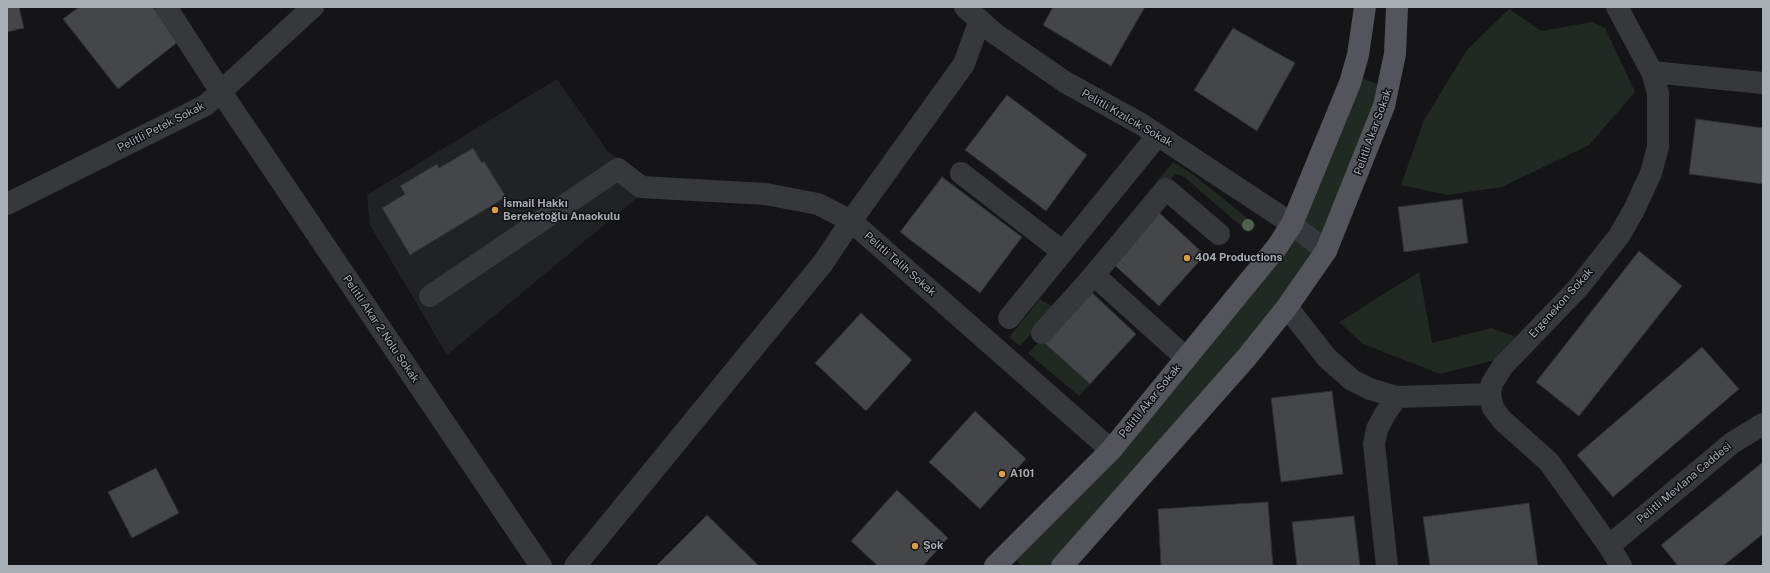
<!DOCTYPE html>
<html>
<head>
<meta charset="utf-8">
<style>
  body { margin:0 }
  #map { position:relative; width:1770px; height:573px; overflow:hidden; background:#151517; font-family:"Public Sans",sans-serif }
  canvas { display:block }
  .frame { position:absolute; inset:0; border:8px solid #a9aeb5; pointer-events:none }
</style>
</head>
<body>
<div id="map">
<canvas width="1770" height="573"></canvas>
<div class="frame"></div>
</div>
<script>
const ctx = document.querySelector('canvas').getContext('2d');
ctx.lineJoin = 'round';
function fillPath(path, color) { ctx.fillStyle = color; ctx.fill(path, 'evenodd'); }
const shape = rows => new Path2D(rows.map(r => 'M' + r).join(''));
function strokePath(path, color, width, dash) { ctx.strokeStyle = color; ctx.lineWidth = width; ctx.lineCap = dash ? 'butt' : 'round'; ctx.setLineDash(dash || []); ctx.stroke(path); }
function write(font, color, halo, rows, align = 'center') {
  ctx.font = font + ' "Public Sans",sans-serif'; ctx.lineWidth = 3; ctx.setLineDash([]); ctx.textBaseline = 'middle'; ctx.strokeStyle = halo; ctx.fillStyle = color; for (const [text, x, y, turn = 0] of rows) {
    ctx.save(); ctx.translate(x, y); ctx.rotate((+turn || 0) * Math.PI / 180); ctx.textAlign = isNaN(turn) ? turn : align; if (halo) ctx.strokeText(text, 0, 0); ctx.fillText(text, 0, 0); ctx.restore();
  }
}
fillPath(shape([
  [557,79,608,152,656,182,447,355,370,225,367,195]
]), '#212224');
fillPath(shape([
  [1509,9,1541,31,1592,22,1605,28,1635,92,1589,145,1502,187,1447,195,1401,185,1424,120,1467,50],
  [1353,74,1388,89,1329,239,1295,216],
  [1173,162,1191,173,1256,225,1249,233,1183,176,1176,174,1020,346,1009,337,1040,299,1053,307],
  [1287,231,1319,257,1058,566,1022,566,1009,553],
  [1419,272,1432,343,1491,328,1516,337,1499,359,1440,374,1363,344,1339,322],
  [1041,340,1090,384,1079,396,1028,353]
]), '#222822');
const building = shape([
  [7,7,19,7,24,28,7,32,7,7],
  [79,7,153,7,179,41,118,89,63,19,79,7],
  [1053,7,1145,7,1111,66,1043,25,1053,7],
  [1233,28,1295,63,1257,131,1194,90,1233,28],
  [1007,95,1087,155,1046,211,965,150,1007,95],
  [1696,119,1763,128,1763,184,1689,174,1696,119],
  [473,148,482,163,484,161,506,197,410,255,382,208,405,194,400,186,437,164,439,168,473,148],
  [942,177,1022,237,980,293,900,232,942,177],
  [1462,199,1468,243,1404,252,1398,207,1462,199],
  [1154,208,1205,255,1159,306,1108,259,1154,208],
  [1639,251,1682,286,1579,416,1536,382,1639,251],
  [1085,286,1136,334,1090,384,1041,340,1085,286],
  [861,313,912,360,866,411,815,363,861,313],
  [1702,347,1739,389,1613,497,1577,455,1702,347],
  [1332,391,1343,474,1281,482,1271,398,1332,391],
  [975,411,1026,459,980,509,929,462,975,411],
  [1763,462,1763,534,1723,566,1678,566,1661,545,1763,462],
  [156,468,179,513,132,538,108,492,156,468],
  [897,490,948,538,923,566,878,566,851,541,897,490],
  [1268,502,1273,566,1161,566,1158,509,1268,502],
  [1529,503,1538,566,1430,566,1423,517,1529,503],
  [707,515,758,565,756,566,656,566,707,515],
  [1354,516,1360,566,1297,566,1292,522,1354,516]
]);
fillPath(building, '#444649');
strokePath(building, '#2f3032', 1);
strokePath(shape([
  [166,7,221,92,541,566],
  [965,7,994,33,1065,82,1141,124,1292,224,1326,251],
  [1617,7,1652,72,1658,93,1658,147,1651,173,1634,210,1619,236,1578,288,1503,366,1492,383,1490,394,1493,408,1502,420,1549,462,1609,546,1621,566],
  [1652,72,1763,83],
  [961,173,1063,252],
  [7,204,206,105,313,7],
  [430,296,618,169,641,187,766,194,818,204,851,221,1111,450],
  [1287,307,1327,358,1352,380,1370,389,1397,397],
  [1009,318,1158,135],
  [1042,333,1094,275],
  [1186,358,1094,275,1166,189,1219,234],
  [1609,546,1732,443,1763,424],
  [575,566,823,263,851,221,964,64,980,20],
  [1387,566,1374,444,1377,429,1385,414,1397,397,1490,394]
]), '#37383b', 22);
strokePath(shape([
  [995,566,1111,450,1277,247,1292,224,1350,83,1358,55,1365,7],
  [1062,566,1247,357,1287,307,1326,251,1384,106,1395,54,1397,7]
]), '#53555a', 22);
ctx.fillStyle = '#526052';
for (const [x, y] of [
  [1248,225]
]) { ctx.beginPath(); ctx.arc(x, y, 6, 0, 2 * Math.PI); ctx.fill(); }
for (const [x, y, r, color] of [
  [495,210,4,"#db9e49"],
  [1187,258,4,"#db9e49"],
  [1002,474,4,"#db9e49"],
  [915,546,4,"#db9e49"]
]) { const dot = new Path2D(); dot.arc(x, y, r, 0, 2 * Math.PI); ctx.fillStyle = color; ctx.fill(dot); strokePath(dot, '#101012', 1.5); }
write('11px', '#a9aeb5', '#101012', [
  ["Pelitli Kızılcık Sokak",1127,118,30],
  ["Pelitli Petek Sokak",161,127,-27],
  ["Pelitli Akar Sokak",1373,132,-70],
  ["Pelitli Talih Sokak",900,264,41],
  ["Ergenekon Sokak",1561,303,-48],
  ["Pelitli Akar 2 Nolu Sokak",381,329,56],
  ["Pelitli Akar Sokak",1150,401,-51],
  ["Pelitli Mevlana Caddesi",1684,483,-40]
]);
write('bold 11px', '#a9aeb5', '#101012', [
  ["İsmail Hakkı",503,204],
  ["Bereketoğlu Anaokulu",503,217],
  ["404 Productions",1195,258],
  ["A101",1010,474],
  ["Şok",923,546]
], 'left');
</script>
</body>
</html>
